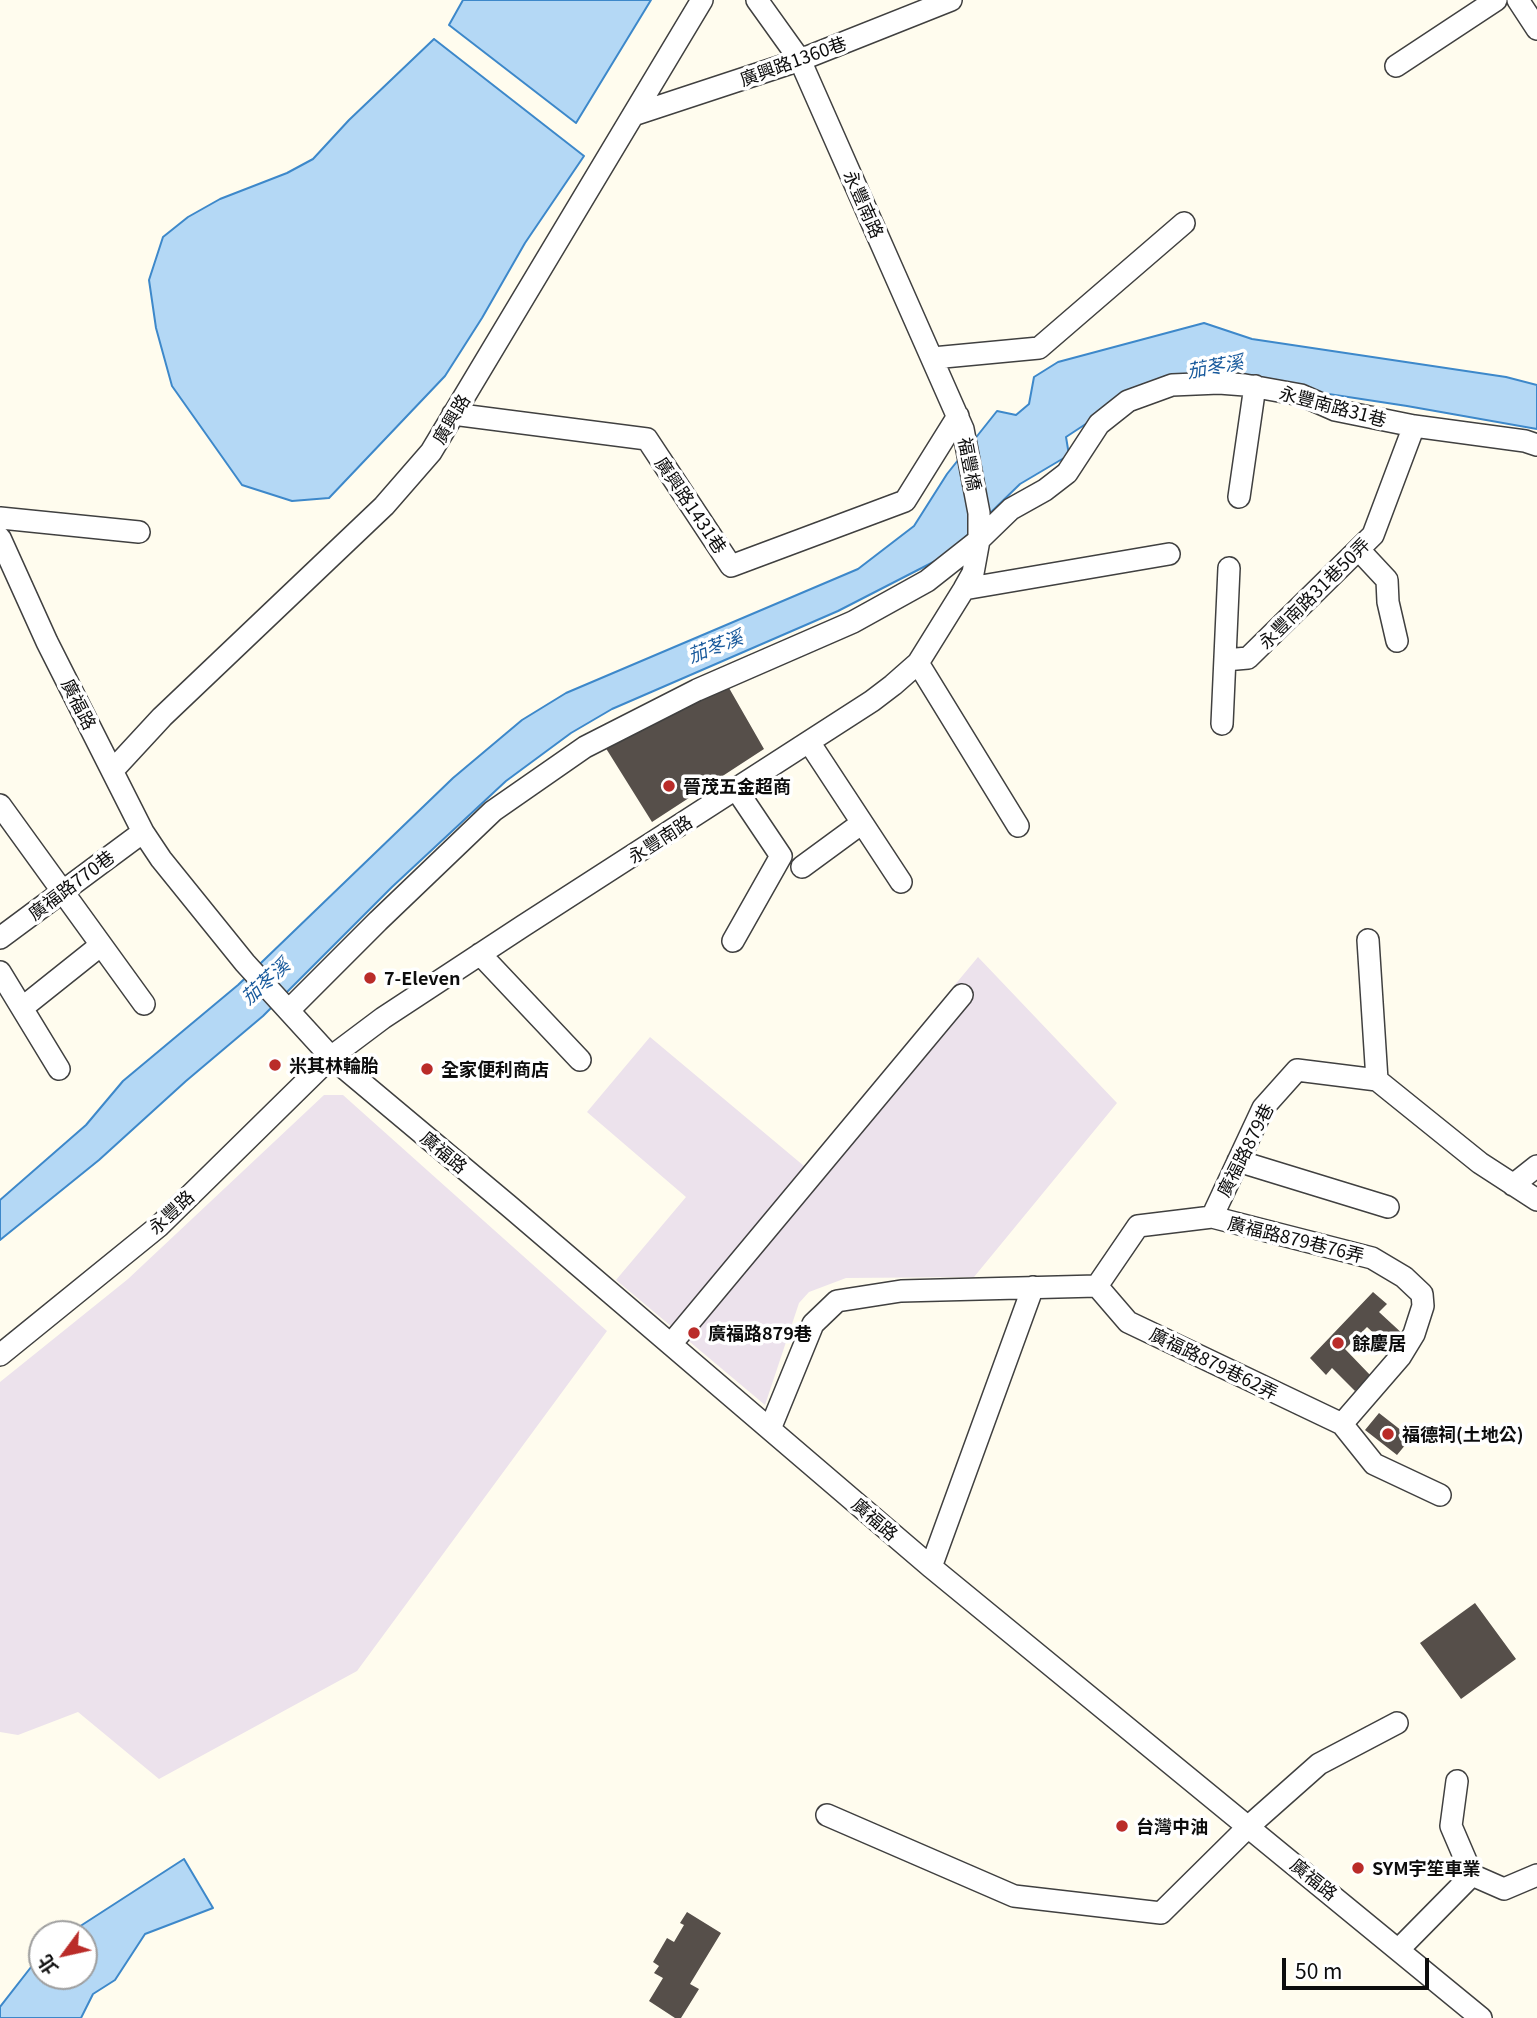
<!DOCTYPE html>
<html>
<head>
<meta charset="utf-8">
<style>
  body { margin:0 }
  #map { position:relative; width:1537px; height:2018px; overflow:hidden; background:#fffcee; font-family:Georgia,"Noto Sans TC",serif }
  canvas { display:block }
  .north { position:absolute; left:28px; top:1920px; width:70px; height:70px; box-sizing:border-box; background:#fff; border:2px solid #9e9e9e; border-radius:50%; rotate:237deg; font-size:19px; font-weight:700; line-height:28px; text-align:center; color:#0d0d0d }
  .north::after { content:''; display:block; margin:auto; width:24px; height:32px; background:#ba2c29; clip-path:polygon(50% 0,100% 100%,50% 72%,0 100%) }
  .scale { position:absolute; left:1282px; top:1958px; width:147px; height:32px; box-sizing:border-box; border:4px solid #0d0d0d; border-top:0; padding-left:9px; font-size:21px; line-height:24px; white-space:nowrap; color:#0d0d0d; -webkit-text-stroke:5px #fff; paint-order:stroke }
</style>
</head>
<body>
<div id="map">
<canvas width="1537" height="2018"></canvas>
<div class="north">北</div>
<div class="scale">50 m</div>
</div>
<script>
const ctx = document.querySelector('canvas').getContext('2d');
ctx.lineJoin = 'round';
function fillPath(path, color) { ctx.fillStyle = color; ctx.fill(path, 'evenodd'); }
const shape = rows => new Path2D(rows.map(r => 'M' + r).join(''));
function strokePath(path, color, width, dash) { ctx.strokeStyle = color; ctx.lineWidth = width; ctx.lineCap = dash ? 'butt' : 'round'; ctx.setLineDash(dash || []); ctx.stroke(path); }
function write(font, color, halo, rows, align = 'center') {
  ctx.font = font + ' Georgia,"Noto Sans TC",serif'; ctx.lineWidth = 7; ctx.setLineDash([]); ctx.textBaseline = 'middle'; ctx.strokeStyle = halo; ctx.fillStyle = color; for (const [text, x, y, turn = 0] of rows) {
    ctx.save(); ctx.translate(x, y); ctx.rotate((+turn || 0) * Math.PI / 180); ctx.textAlign = isNaN(turn) ? turn : align; if (halo) ctx.strokeText(text, 0, 0); ctx.fillText(text, 0, 0); ctx.restore();
  }
}
fillPath(shape([
  [978,957,1117,1103,974,1277,846,1278,809,1292,799,1303,765,1405,616,1280,686,1197,587,1112,650,1037,804,1166],
  [324,1095,343,1095,607,1331,357,1671,159,1779,78,1712,18,1735,0,1732,0,1382,128,1279]
]), '#ece2ec');
const water = shape([
  [463,0,651,0,576,123,449,25,463,0],
  [434,39,584,156,525,243,482,318,445,376,329,498,292,501,242,485,172,386,156,328,149,280,163,237,188,217,220,199,287,173,313,159,349,120,434,39],
  [1204,323,1252,339,1506,377,1537,385,1537,429,1407,406,1211,376,1107,410,1066,437,1069,455,1020,484,947,555,838,611,612,709,571,733,506,781,392,887,263,1016,186,1081,99,1160,0,1240,0,1200,86,1125,123,1081,238,985,453,778,522,720,566,693,858,569,914,526,947,474,997,411,1016,415,1029,404,1034,377,1058,362,1204,323],
  [184,1859,213,1908,145,1934,115,1980,93,1994,81,2018,0,2018,0,2007,42,1953,42,1976,84,1976,84,1934,68,1934,184,1859]
]);
fillPath(water, '#b4d8f5');
strokePath(water, '#3d88ca', 2);
fillPath(shape([
  [725,681,764,749,652,822,602,742],
  [1373,1292,1387,1304,1379,1312,1405,1336,1392,1350,1367,1327,1345,1349,1371,1376,1355,1391,1332,1368,1326,1375,1310,1358],
  [1379,1413,1411,1438,1397,1455,1365,1430],
  [1475,1603,1516,1659,1461,1699,1420,1643],
  [687,1912,721,1933,690,1984,699,1989,681,2018,675,2018,649,2001,663,1978,654,1973,659,1966,653,1962,667,1938,674,1942,684,1925,680,1923]
]), '#564f4a');
const minor = shape([
  [1518,0,1537,29],
  [1396,66,1496,0],
  [633,115,800,60,951,0],
  [933,358,1039,348,1184,223],
  [453,414,647,439,731,566,905,501,958,416],
  [1239,497,1255,386],
  [0,518,139,532],
  [0,538,47,642,143,832,161,859,245,963,331,1057,509,1206,931,1567,1481,2018],
  [1359,550,1387,580,1388,602,1397,641],
  [964,589,1169,554],
  [1225,660,1248,658,1373,535,1414,426],
  [918,663,1018,826],
  [1222,724,1229,568],
  [809,742,901,882],
  [113,770,162,717,384,506,431,452,702,0],
  [0,805,144,1004],
  [802,867,862,823],
  [0,938,143,832],
  [1368,940,1377,1080],
  [733,941,781,856,736,789],
  [480,954,580,1060],
  [0,972,59,1069],
  [22,1008,101,945],
  [289,1010,378,921,493,811,585,747,697,690,853,622,927,581,979,540,1011,509,1045,490,1067,473,1099,424,1128,401,1172,385,1219,383,1245,385,1301,395,1335,410,1414,426,1525,441,1537,445],
  [1238,1161,1388,1207],
  [1513,1185,1537,1166],
  [1212,1217,1372,1258,1404,1277,1422,1294,1423,1306,1414,1334,1400,1357,1342,1424],
  [1097,1286,1128,1322,1342,1424,1374,1464,1440,1495],
  [671,1344,962,995],
  [0,1355,159,1226,331,1057,383,1018,523,926,872,701,893,685,918,663,964,589,973,573,979,540,979,513,963,429,800,60,757,0],
  [770,1429,813,1324,837,1301,901,1291,1097,1286,1138,1226,1212,1217,1263,1108,1297,1070,1377,1080,1480,1163,1537,1200],
  [931,1567,1033,1287],
  [1457,1781,1451,1826,1472,1875],
  [827,1815,1014,1896,1161,1913,1249,1826,1319,1764,1397,1723],
  [1472,1875,1504,1889,1537,1875],
  [1399,1949,1472,1875]
]);
strokePath(minor, '#404040', 24);
strokePath(minor, '#fff', 21);
for (const [x, y, r, color] of [
  [669,786,7,"#ba2c29"],
  [370,978,7,"#ba2c29"],
  [275,1065,7,"#ba2c29"],
  [427,1069,7,"#ba2c29"],
  [694,1333,7,"#ba2c29"],
  [1338,1343,7,"#ba2c29"],
  [1388,1434,7,"#ba2c29"],
  [1122,1826,7,"#ba2c29"],
  [1358,1868,7,"#ba2c29"]
]) { const dot = new Path2D(); dot.arc(x, y, r, 0, 2 * Math.PI); ctx.fillStyle = color; ctx.fill(dot); strokePath(dot, '#fff', 2.5); }
write('18px', '#0d0d0d', '#fff', [
  ["廣興路1360巷",793,61,-20],
  ["永豐南路",864,204,66],
  ["永豐南路31巷",1333,406,15],
  ["廣興路",451,419,-59],
  ["福豐橋",970,464,79],
  ["廣興路1431巷",691,505,56],
  ["永豐南路31巷50弄",1314,593,-45],
  ["廣福路",79,704,63],
  ["永豐南路",660,839,-33],
  ["廣福路770巷",71,885,-37],
  ["廣福路879巷",1245,1150,-63],
  ["廣福路",444,1152,40],
  ["永豐路",171,1212,-43],
  ["廣福路879巷76弄",1296,1239,14],
  ["廣福路879巷62弄",1214,1363,26],
  ["廣福路",875,1519,41],
  ["廣福路",1314,1879,39]
]);
write('bold 18px', '#0d0d0d', '#fff', [
  ["晉茂五金超商",683,786],
  ["7-Eleven",384,978],
  ["米其林輪胎",289,1065],
  ["全家便利商店",441,1069],
  ["廣福路879巷",708,1333],
  ["餘慶居",1352,1343],
  ["福德祠(土地公)",1402,1434],
  ["台灣中油",1136,1826],
  ["SYM宇笙車業",1372,1868]
], 'left');
write('italic 19px', '#195a9c', '#fff', [
  ["茄苳溪",1215,366,-10],
  ["茄苳溪",715,646,-21],
  ["茄苳溪",265,981,-42]
]);
</script>
</body>
</html>
